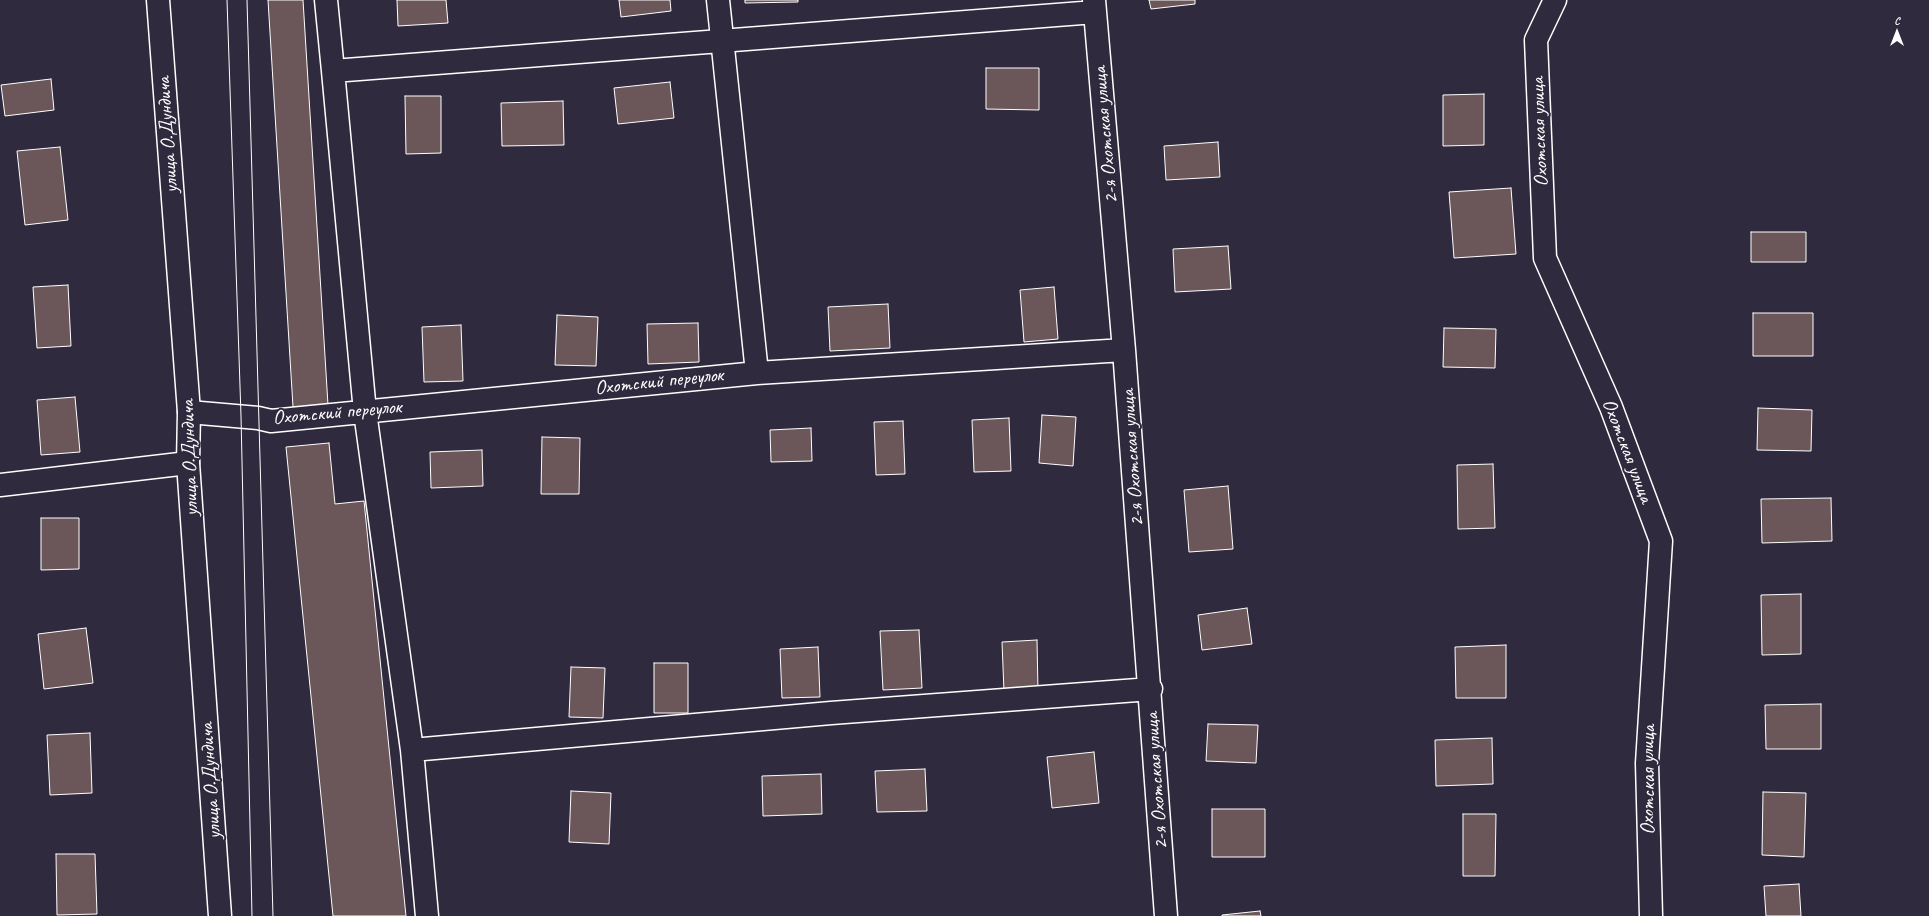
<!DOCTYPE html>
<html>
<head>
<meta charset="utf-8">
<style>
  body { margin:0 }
  #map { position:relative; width:1929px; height:916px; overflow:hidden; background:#2f2a3d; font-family:Caveat,sans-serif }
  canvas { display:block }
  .north { position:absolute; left:1877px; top:12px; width:40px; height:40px; -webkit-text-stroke:3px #2f2a3d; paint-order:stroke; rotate:0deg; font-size:11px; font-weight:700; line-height:16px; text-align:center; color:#fff }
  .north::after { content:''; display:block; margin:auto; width:14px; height:18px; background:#fff; clip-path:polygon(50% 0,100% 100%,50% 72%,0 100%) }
</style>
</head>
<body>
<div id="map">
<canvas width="1929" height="916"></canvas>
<div class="north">С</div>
</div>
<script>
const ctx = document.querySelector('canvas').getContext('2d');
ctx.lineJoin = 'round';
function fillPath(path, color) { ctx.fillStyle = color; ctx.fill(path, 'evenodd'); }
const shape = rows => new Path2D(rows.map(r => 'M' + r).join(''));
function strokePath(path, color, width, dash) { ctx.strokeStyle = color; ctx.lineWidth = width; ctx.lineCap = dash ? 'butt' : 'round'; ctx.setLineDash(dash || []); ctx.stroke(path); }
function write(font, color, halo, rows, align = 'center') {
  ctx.font = font + ' Caveat,sans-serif'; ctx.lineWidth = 4; ctx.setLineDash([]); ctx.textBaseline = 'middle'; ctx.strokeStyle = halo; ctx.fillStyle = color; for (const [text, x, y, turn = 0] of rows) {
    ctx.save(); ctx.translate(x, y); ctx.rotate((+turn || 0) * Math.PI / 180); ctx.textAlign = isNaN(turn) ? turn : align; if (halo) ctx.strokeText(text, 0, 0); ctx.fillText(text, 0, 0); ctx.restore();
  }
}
const building = shape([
  [268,0,303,0,328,405,293,407,268,0],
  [397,0,446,0,448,23,398,26,397,0],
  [619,0,670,0,671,11,621,17,619,0],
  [745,0,798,0,798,2,745,3,745,0],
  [1149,0,1195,0,1195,4,1151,9,1149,0],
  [986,68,1039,68,1039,110,986,109,986,68],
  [51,79,54,110,5,116,1,85,51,79],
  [670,82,674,118,618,124,614,88,670,82],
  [1484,94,1484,145,1443,146,1443,95,1484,94],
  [405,96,441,96,441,153,406,154,405,96],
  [563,101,564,145,502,146,501,103,563,101],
  [1218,142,1220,177,1166,180,1164,146,1218,142],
  [60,147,68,220,25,225,17,151,60,147],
  [1511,188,1516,254,1454,258,1449,192,1511,188],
  [1751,232,1806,232,1806,262,1751,262,1751,232],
  [1228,246,1231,289,1175,292,1173,249,1228,246],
  [68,285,71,346,37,348,33,287,68,285],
  [1054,287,1058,339,1024,342,1020,290,1054,287],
  [888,304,890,348,830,351,828,307,888,304],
  [1753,313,1813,313,1813,356,1753,356,1753,313],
  [557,315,598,317,596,366,555,365,557,315],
  [698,323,699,362,648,364,647,324,698,323],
  [461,325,463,381,424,382,422,327,461,325],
  [1444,328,1496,329,1495,368,1443,367,1444,328],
  [75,397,80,452,41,455,37,400,75,397],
  [1758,408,1812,410,1811,451,1757,450,1758,408],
  [1042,415,1076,417,1073,466,1039,463,1042,415],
  [1009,418,1011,471,974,472,972,420,1009,418],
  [903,421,905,474,876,475,874,422,903,421],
  [811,428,812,461,771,462,770,430,811,428],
  [542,437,580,438,579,494,541,494,542,437],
  [329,443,335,504,364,501,406,916,333,916,286,447,329,443],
  [482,450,483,486,431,488,430,452,482,450],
  [1493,464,1495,528,1458,529,1457,465,1493,464],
  [1228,486,1233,549,1189,552,1184,490,1228,486],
  [1831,498,1832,541,1762,543,1761,499,1831,498],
  [41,518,79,518,79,569,41,570,41,518],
  [1801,594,1801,654,1762,655,1761,595,1801,594],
  [1247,608,1252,644,1202,650,1198,615,1247,608],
  [86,628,93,683,44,689,38,634,86,628],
  [919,630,922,688,883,690,880,631,919,630],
  [1037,640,1038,691,1004,692,1002,642,1037,640],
  [1506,645,1506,698,1456,698,1455,647,1506,645],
  [818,647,820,697,782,698,780,649,818,647],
  [654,663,688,663,688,713,654,713,654,663],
  [571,667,605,668,603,718,569,717,571,667],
  [1821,704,1821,749,1766,749,1765,705,1821,704],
  [1208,724,1258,725,1256,763,1206,761,1208,724],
  [90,733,92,793,50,795,47,735,90,733],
  [1492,738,1493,784,1436,786,1435,740,1492,738],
  [1094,752,1099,803,1052,808,1047,757,1094,752],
  [925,769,927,811,877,812,875,771,925,769],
  [821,774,822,814,763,816,762,776,821,774],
  [571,791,611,793,609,844,569,842,571,791],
  [1763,792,1806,793,1804,857,1762,855,1763,792],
  [1212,809,1265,809,1265,857,1212,857,1212,809],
  [1463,814,1496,814,1495,876,1463,876,1463,814],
  [56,854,95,854,97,914,57,915,56,854],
  [1799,884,1801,916,1766,916,1764,886,1799,884],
  [1260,911,1261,916,1222,916,1222,915,1260,911]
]);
fillPath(building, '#6b5759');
strokePath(building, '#fff', 1);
const street = shape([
  [326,0,333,71],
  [1094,0,1124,350,1166,916],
  [1555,0,1536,40,1545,258,1611,407,1661,541,1647,763,1651,916],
  [1095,12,333,71,365,412,412,750,831,713,1151,689],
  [757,373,1124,350],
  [189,412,258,418,271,421,757,373,718,0],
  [0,485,188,463],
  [412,750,427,916]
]);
const secondary = shape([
  [158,0,189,412,188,463,220,916]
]);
strokePath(street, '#fff', 25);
strokePath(secondary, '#fff', 25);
strokePath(street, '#2f2a3d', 22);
strokePath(secondary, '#2f2a3d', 22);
strokePath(shape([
  [227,0,241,416,252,916],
  [247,0,273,916]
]), '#fff', 1);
write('20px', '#fff', '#2f2a3d', [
  ["Охотская улица",1540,132,-92],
  ["улица О.Дундича",168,135,-94],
  ["2-я Охотская улица",1106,135,-95],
  ["Охотский переулок",659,382,-6],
  ["Охотский переулок",337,413,-5],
  ["Охотская улица",1627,451,69],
  ["улица О.Дундича",190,458,-92],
  ["2-я Охотская улица",1133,458,-94],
  ["Охотская улица",1649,780,-90],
  ["улица О.Дундича",211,781,-94],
  ["2-я Охотская улица",1157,781,-94]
]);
</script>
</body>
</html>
